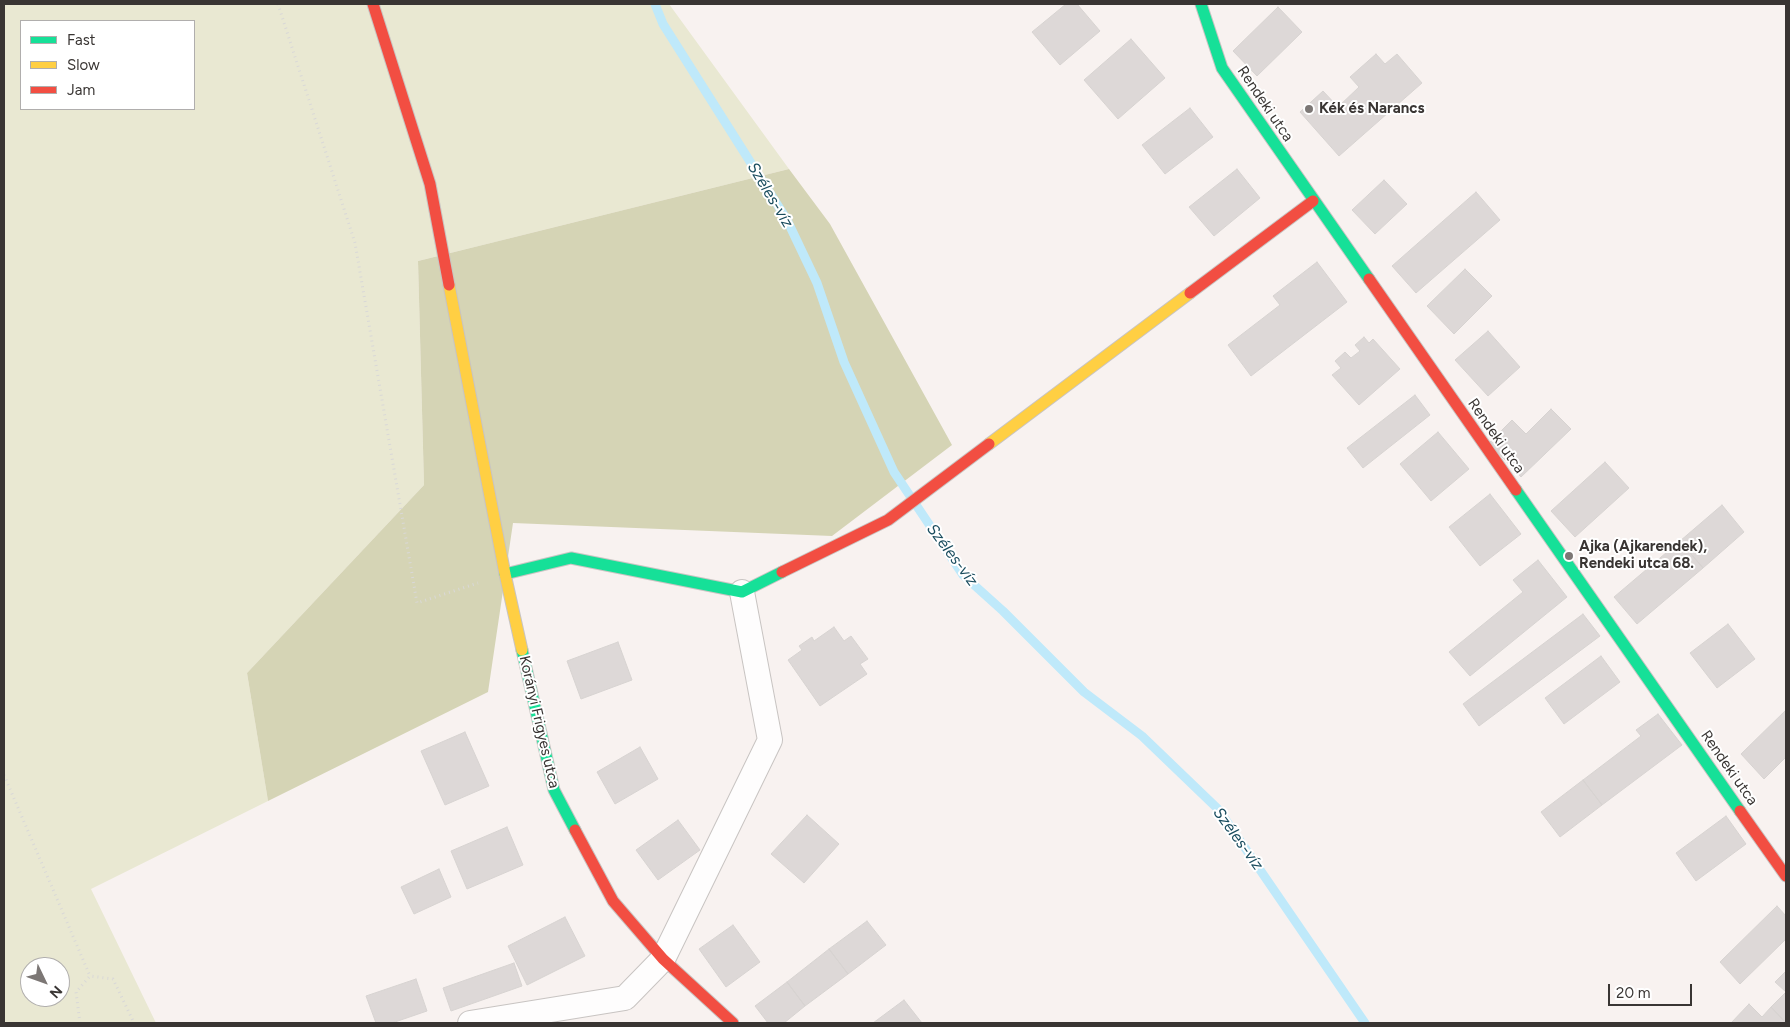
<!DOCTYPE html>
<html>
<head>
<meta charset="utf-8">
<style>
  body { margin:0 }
  #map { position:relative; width:1790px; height:1027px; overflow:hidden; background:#f8f2f0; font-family:Figtree,sans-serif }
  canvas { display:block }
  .frame { position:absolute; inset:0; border:5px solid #393533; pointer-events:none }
  .legend { position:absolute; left:20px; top:20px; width:175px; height:90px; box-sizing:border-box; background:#fff; border:1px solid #b0aead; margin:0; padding:6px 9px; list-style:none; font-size:15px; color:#393533 }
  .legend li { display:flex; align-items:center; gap:10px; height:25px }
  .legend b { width:25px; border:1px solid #b0aead }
  .north { position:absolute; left:20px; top:957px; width:50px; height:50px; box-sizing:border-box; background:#fff; border:1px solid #b0aead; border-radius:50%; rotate:132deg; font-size:14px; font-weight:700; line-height:20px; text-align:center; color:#393533 }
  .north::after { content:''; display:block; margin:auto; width:18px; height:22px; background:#7c7775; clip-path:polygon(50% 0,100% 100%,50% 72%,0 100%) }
  .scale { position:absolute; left:1608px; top:984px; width:84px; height:22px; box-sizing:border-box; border:2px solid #393533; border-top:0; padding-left:6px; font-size:15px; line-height:18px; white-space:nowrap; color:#393533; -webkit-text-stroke:4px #fff; paint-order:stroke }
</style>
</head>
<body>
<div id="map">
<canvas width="1790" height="1027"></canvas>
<div class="frame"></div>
<ul class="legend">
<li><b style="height:6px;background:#16e098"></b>Fast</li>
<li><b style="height:6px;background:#ffcf43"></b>Slow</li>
<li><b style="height:6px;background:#f24e42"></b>Jam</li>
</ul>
<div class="north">N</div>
<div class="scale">20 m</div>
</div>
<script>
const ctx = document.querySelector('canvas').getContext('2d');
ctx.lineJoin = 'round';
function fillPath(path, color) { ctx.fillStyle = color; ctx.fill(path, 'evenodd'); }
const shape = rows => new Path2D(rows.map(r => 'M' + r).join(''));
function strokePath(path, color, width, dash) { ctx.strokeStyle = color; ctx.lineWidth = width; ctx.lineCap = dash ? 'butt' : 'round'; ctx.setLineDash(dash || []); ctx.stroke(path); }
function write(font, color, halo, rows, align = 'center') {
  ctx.font = font + ' Figtree,sans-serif'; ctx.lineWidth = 4; ctx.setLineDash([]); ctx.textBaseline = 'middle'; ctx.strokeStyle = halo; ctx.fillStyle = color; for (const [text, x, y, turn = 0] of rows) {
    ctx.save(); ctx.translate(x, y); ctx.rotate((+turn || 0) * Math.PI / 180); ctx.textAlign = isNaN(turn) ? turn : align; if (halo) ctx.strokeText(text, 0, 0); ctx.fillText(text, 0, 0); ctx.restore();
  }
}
fillPath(shape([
  [4,4,669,4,789,169,418,261,424,485,247,673,268,801,91,889,156,1023,4,1023],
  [21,21,194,21,194,109,21,109],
  [30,967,60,967,60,997,30,997]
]), '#e9e8d2');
fillPath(shape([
  [789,169,830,224,952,445,832,536,513,523,488,692,268,801,247,673,424,485,418,261]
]), '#d5d4b5');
strokePath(shape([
  [655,4,663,24,787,220,817,283,844,362,894,472,963,575,1003,611,1084,692,1142,736,1219,810,1365,1023]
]), '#bfe9fa', 9);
const building = shape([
  [1066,4,1077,4,1100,31,1060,65,1032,32,1066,4],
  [1278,7,1302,32,1257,76,1233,51,1278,7],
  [1131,39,1165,78,1118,119,1084,80,1131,39],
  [1376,54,1385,64,1397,54,1422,83,1339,156,1300,112,1323,91,1338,107,1359,87,1350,77,1376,54],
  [1190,108,1213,137,1165,174,1142,145,1190,108],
  [1237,169,1260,198,1214,236,1189,207,1237,169],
  [1384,180,1407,204,1375,234,1352,210,1384,180],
  [1476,192,1500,220,1416,293,1392,266,1476,192],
  [1317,262,1347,302,1251,376,1228,345,1280,305,1273,296,1317,262],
  [1465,269,1492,296,1454,334,1427,306,1465,269],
  [1488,331,1520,367,1488,396,1455,360,1488,331],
  [1364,337,1369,343,1373,339,1400,369,1359,405,1332,375,1341,368,1335,361,1345,352,1351,358,1360,351,1355,345,1364,337],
  [1415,395,1430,415,1363,468,1347,448,1415,395],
  [1551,409,1571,429,1521,477,1489,443,1512,420,1526,434,1551,409],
  [1438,432,1469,469,1431,501,1400,464,1438,432],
  [1605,462,1629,488,1575,537,1551,511,1605,462],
  [1490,494,1521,534,1480,566,1449,527,1490,494],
  [1722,505,1744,532,1703,568,1680,541,1722,505],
  [1680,541,1703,568,1637,624,1614,597,1680,541],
  [1538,560,1567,597,1470,676,1449,652,1523,592,1513,580,1538,560],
  [1583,614,1600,636,1479,726,1463,704,1583,614],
  [1728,624,1755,659,1717,688,1690,653,1728,624],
  [834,627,844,641,851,636,868,659,860,664,867,674,820,706,788,660,802,650,799,646,812,637,814,641,834,627],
  [618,642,632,680,581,699,567,661,618,642],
  [1601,656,1620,682,1564,724,1545,698,1601,656],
  [1786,710,1786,757,1764,779,1741,754,1786,710],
  [1658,714,1682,745,1602,805,1583,780,1641,736,1636,730,1658,714],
  [465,732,489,786,445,805,421,751,465,732],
  [640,747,658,779,615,804,597,772,640,747],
  [1583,780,1602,805,1560,837,1541,812,1583,780],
  [807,815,839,844,804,883,771,854,807,815],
  [1726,816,1746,844,1696,881,1676,853,1726,816],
  [678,820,700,850,658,880,636,850,678,820],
  [507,827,523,865,467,889,451,851,507,827],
  [439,869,451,897,414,914,401,887,439,869],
  [1777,906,1786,916,1786,939,1740,984,1720,962,1777,906],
  [565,917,585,956,527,985,508,946,565,917],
  [867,921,886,945,848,974,829,949,867,921],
  [733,925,760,962,726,987,699,949,733,925],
  [829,949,848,974,805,1006,787,982,829,949],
  [514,963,522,986,451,1011,443,988,514,963],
  [1786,971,1786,1023,1771,1007,1786,992,1775,982,1786,971],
  [416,979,427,1011,392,1023,376,1023,366,996,416,979],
  [787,982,805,1006,784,1023,768,1023,755,1006,787,982],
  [904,1000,922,1023,873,1023,904,1000],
  [1749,1004,1762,1017,1771,1007,1786,1023,1731,1023,1749,1004]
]);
fillPath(building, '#ddd8d7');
strokePath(building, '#d7d3d1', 1);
const street = shape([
  [470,1023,625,998,663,959,770,740,742,592]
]);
const fast = shape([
  [1201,4,1222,68,1369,279],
  [1516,490,1740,811],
  [505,574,571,558,742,592,782,572],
  [522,650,554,790,575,830]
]);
const slow = shape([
  [449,285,505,574,522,650],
  [989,444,1190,293]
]);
const jam = shape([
  [373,4,430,184,449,285],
  [1369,279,1516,490],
  [1190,293,1313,201],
  [782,572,888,520,989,444],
  [1740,811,1786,876],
  [575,830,613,901,663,959,733,1023]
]);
strokePath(street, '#c8c4c2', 26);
strokePath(fast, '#c8c4c2', 13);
strokePath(slow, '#c8c4c2', 13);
strokePath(jam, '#c8c4c2', 13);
strokePath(shape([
  [278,4,355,243,417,603,478,583],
  [4,775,90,976],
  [80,1023,76,992,90,976,113,979,134,1023]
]), '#d9d8d7', 3, [1, 4]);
strokePath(street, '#fefdfd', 24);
strokePath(fast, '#16e098', 11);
strokePath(slow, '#ffcf43', 11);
strokePath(jam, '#f24e42', 11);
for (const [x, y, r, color] of [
  [1309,109,5,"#7c7775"],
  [1569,556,5,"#7c7775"]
]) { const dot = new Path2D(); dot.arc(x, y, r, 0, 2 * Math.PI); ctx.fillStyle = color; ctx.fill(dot); strokePath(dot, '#fff', 2); }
write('15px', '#393533', '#fff', [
  ["Rendeki utca",1265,104,56],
  ["Rendeki utca",1496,436,55],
  ["Korányi Frigyes utca",539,722,77],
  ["Rendeki utca",1729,768,55]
]);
write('bold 15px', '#393533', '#fff', [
  ["Kék és Narancs",1319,109],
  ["Ajka (Ajkarendek),",1579,547],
  ["Rendeki utca 68.",1579,564]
], 'left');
write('italic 16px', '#194c5e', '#fff', [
  ["Széles-víz",770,195,59],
  ["Széles-víz",952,555,53],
  ["Széles-víz",1238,839,54]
]);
</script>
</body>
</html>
